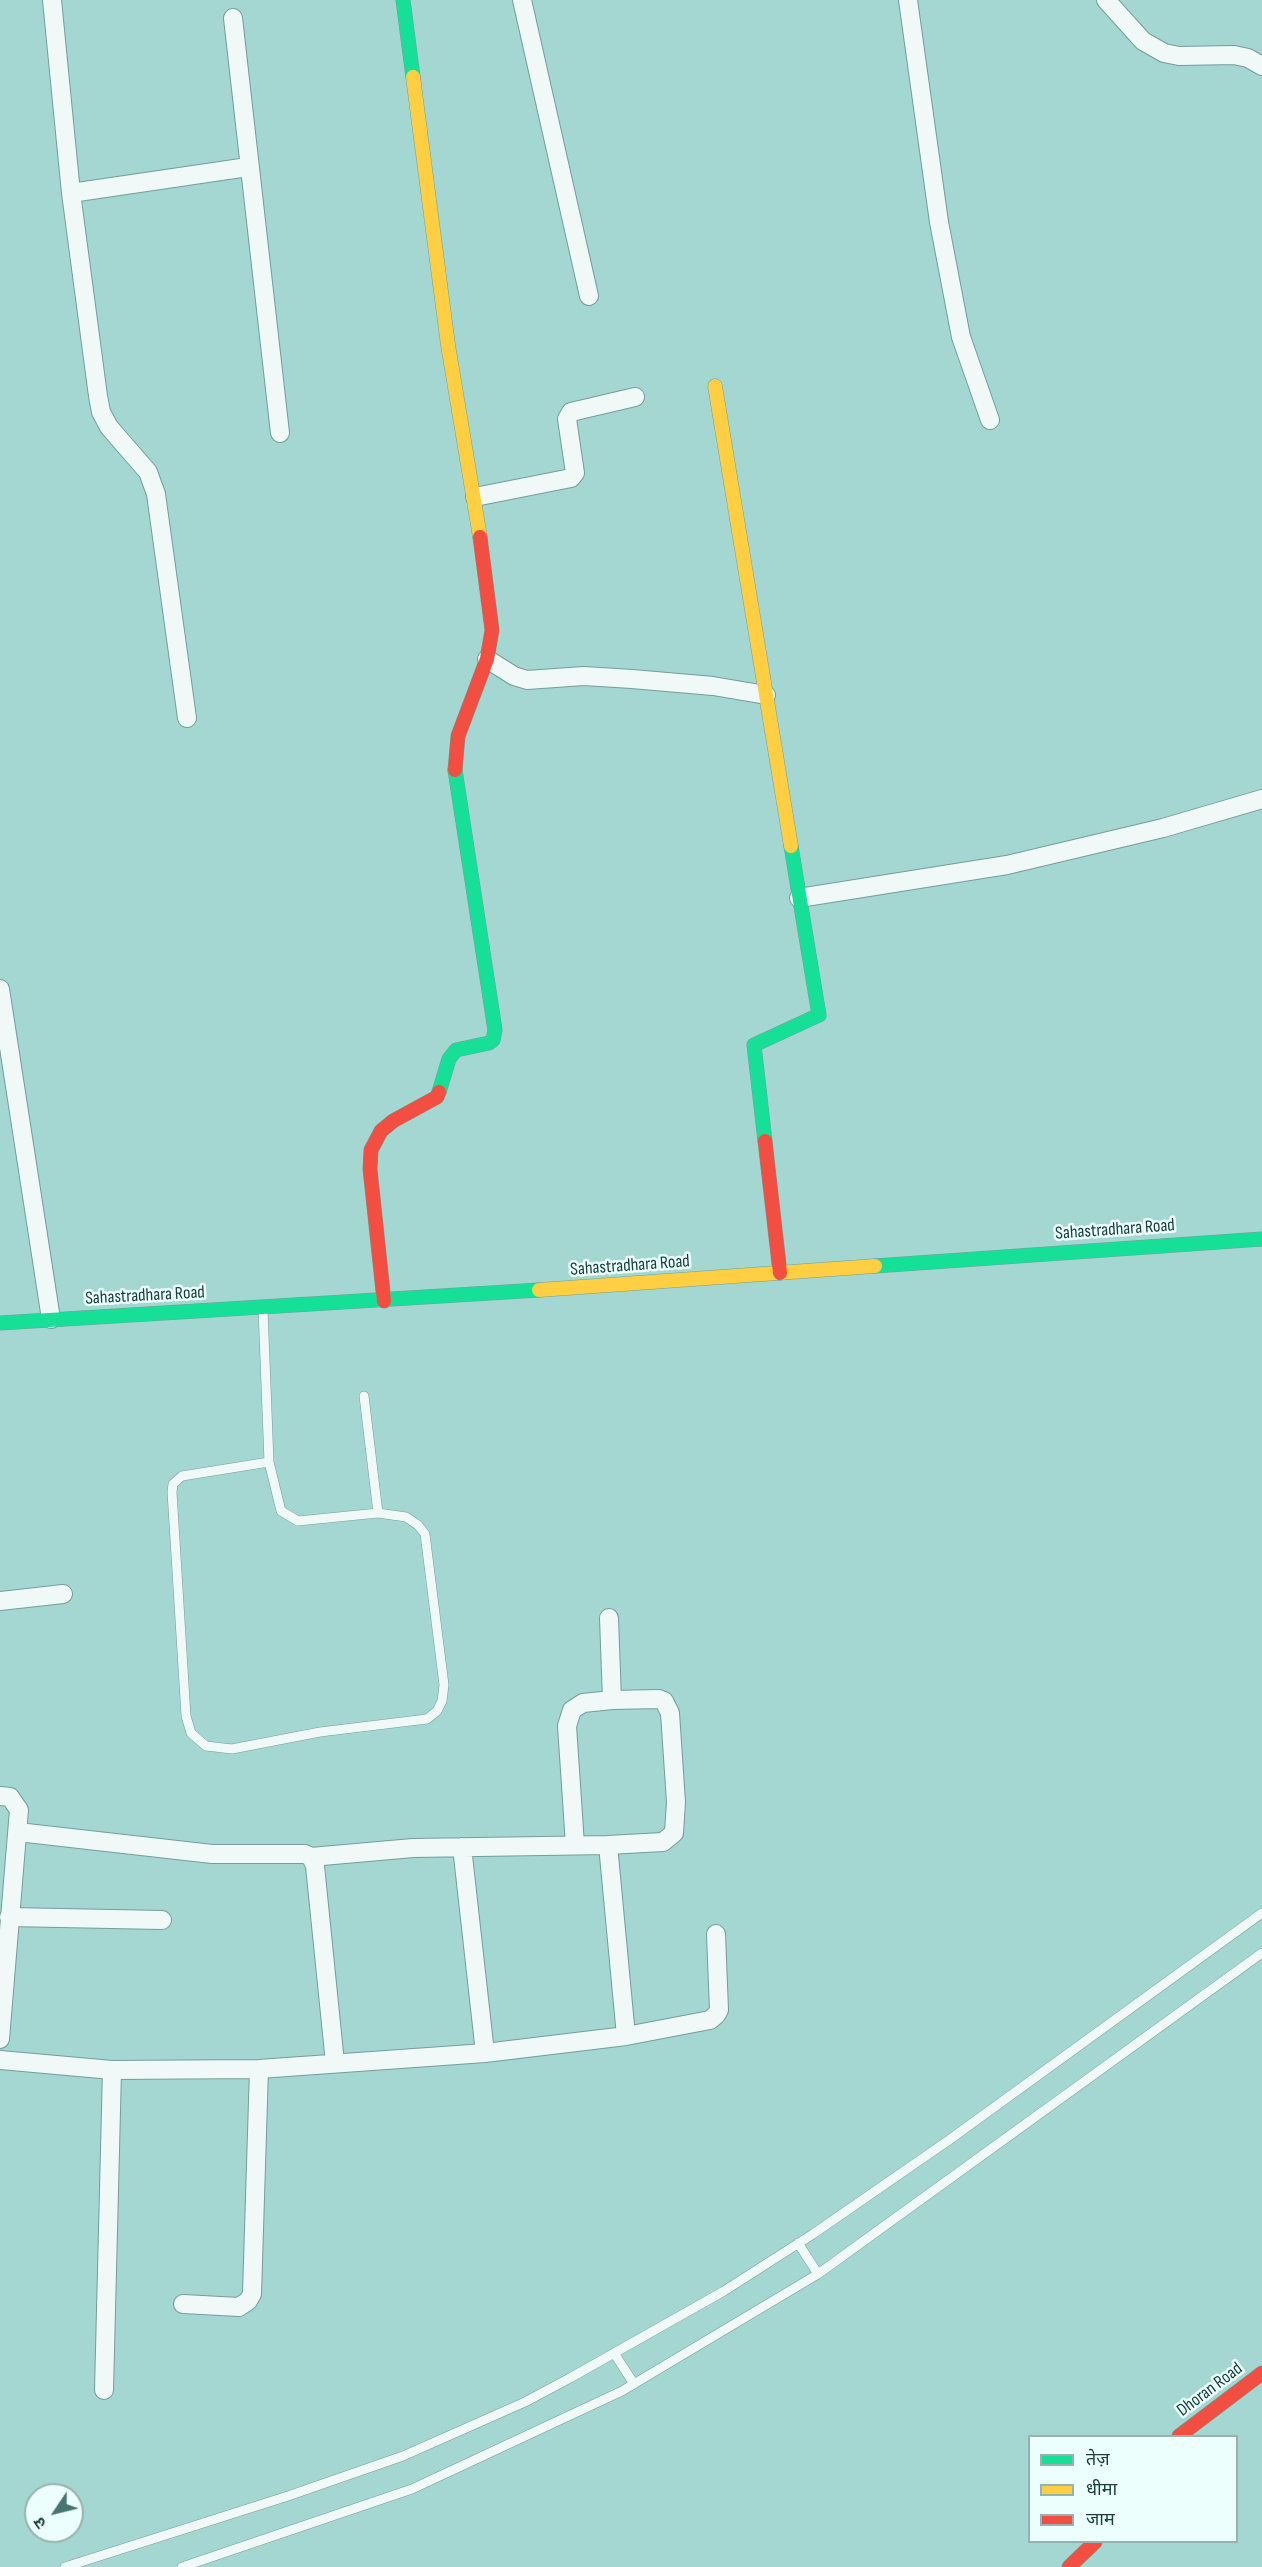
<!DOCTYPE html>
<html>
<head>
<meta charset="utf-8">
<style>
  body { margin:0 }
  #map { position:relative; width:1262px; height:2567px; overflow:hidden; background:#a4d7d1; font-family:"Sofia Sans Condensed","Noto Sans Devanagari",sans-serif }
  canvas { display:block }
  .legend { position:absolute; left:1028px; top:2435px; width:210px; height:108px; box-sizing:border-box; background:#edfffc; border:2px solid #97b3af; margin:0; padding:8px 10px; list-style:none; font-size:18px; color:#17403b }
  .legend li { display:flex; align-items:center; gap:12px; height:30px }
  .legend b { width:30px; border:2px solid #97b3af }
  .north { position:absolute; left:24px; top:2483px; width:60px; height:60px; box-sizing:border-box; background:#edfffc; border:2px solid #97b3af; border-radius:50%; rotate:235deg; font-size:16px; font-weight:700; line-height:24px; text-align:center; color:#17403b }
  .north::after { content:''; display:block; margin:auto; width:21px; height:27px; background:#487570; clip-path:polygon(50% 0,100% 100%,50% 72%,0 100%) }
</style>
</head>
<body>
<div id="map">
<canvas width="1262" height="2567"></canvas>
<ul class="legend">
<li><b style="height:8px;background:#16e098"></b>तेज़</li>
<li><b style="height:8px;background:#ffcf43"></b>धीमा</li>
<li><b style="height:8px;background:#f24e42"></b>जाम</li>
</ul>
<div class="north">उ</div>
</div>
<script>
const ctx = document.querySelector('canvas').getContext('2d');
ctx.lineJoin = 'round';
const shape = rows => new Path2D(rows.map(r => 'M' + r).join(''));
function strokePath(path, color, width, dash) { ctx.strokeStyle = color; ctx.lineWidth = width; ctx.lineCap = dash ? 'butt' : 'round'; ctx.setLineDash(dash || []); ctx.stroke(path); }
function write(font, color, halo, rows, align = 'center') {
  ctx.font = font + ' "Sofia Sans Condensed",sans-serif'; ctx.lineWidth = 5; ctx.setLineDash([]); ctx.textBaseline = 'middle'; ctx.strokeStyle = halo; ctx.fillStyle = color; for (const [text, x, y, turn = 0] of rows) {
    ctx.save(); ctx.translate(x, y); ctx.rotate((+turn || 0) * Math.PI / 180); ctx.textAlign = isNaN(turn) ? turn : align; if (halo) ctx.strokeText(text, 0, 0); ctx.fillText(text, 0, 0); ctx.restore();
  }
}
const lane = shape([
  [263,1309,269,1462,281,1511,298,1521,378,1513,406,1517,418,1525,425,1534,444,1685,442,1701,437,1711,427,1719,320,1732,232,1749,206,1746,191,1733,186,1716,172,1492,173,1484,182,1476,269,1462],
  [364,1396,378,1513],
  [798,2243,818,2274],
  [614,2353,634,2384],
  [65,2567,288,2496,403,2456,525,2402,570,2378,724,2291,813,2234,949,2140,1262,1913],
  [182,2567,412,2489,622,2391,818,2274,1262,1953]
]);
const street = shape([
  [52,0,71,193,98,396,101,412,109,427,148,472,156,494,187,718],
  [522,0,589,296],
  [908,0,939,222,961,337,990,420],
  [1106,0,1143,41,1164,53,1179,56,1234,55,1248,58,1262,66],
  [233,18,280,433],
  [71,193,248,167],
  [475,497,571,478,575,473,567,419,571,412,635,397],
  [487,659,514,676,527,680,584,676,632,679,713,686,766,695],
  [799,898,1007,865,1163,828,1262,799],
  [0,989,51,1319],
  [0,1601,63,1594],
  [609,1618,612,1700],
  [0,1796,10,1797,19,1810,0,2039],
  [18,1832,212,1854,305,1854,311,1857,315,1866,335,2063],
  [608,1845,626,2036],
  [462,1847,485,2053],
  [311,1857,413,1848,608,1845,663,1842,674,1833,676,1802,670,1713,664,1701,659,1699,612,1700,583,1703,572,1710,567,1726,575,1845],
  [9,1917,162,1920],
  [0,2060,112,2070,259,2069,485,2053,626,2036,710,2020,716,2015,719,2010,716,1934],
  [183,2304,239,2307,248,2301,252,2294,259,2069],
  [104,2390,112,2070]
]);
const fast = shape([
  [403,0,413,77],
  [439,1092,449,1059,456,1050,489,1043,493,1040,495,1030,455,770],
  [765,1141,754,1045,819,1015,791,846],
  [875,1266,1262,1239],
  [0,1323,539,1290]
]);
const slow = shape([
  [413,77,448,345,480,537],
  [715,386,791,846],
  [539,1290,875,1266]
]);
const jam = shape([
  [455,770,458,736,487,659,492,630,480,537],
  [765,1141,780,1273],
  [384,1301,370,1169,371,1150,381,1131,393,1121,437,1097,439,1092],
  [1179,2436,1262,2373],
  [1069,2567,1095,2542]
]);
strokePath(lane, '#739e99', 10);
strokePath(street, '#739e99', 20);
strokePath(fast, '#739e99', 15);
strokePath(slow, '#739e99', 15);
strokePath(jam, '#739e99', 15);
strokePath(lane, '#f1f9f8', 9);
strokePath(street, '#f1f9f8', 18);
strokePath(fast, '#16e098', 14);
strokePath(slow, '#ffcf43', 14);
strokePath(jam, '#f24e42', 14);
write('18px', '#17403b', '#edfffc', [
  ["Sahastradhara Road",1115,1230,-4],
  ["Sahastradhara Road",630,1266,-4],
  ["Sahastradhara Road",145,1296,-3],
  ["Dhoran Road",1210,2390,-37]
]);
</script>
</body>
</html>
